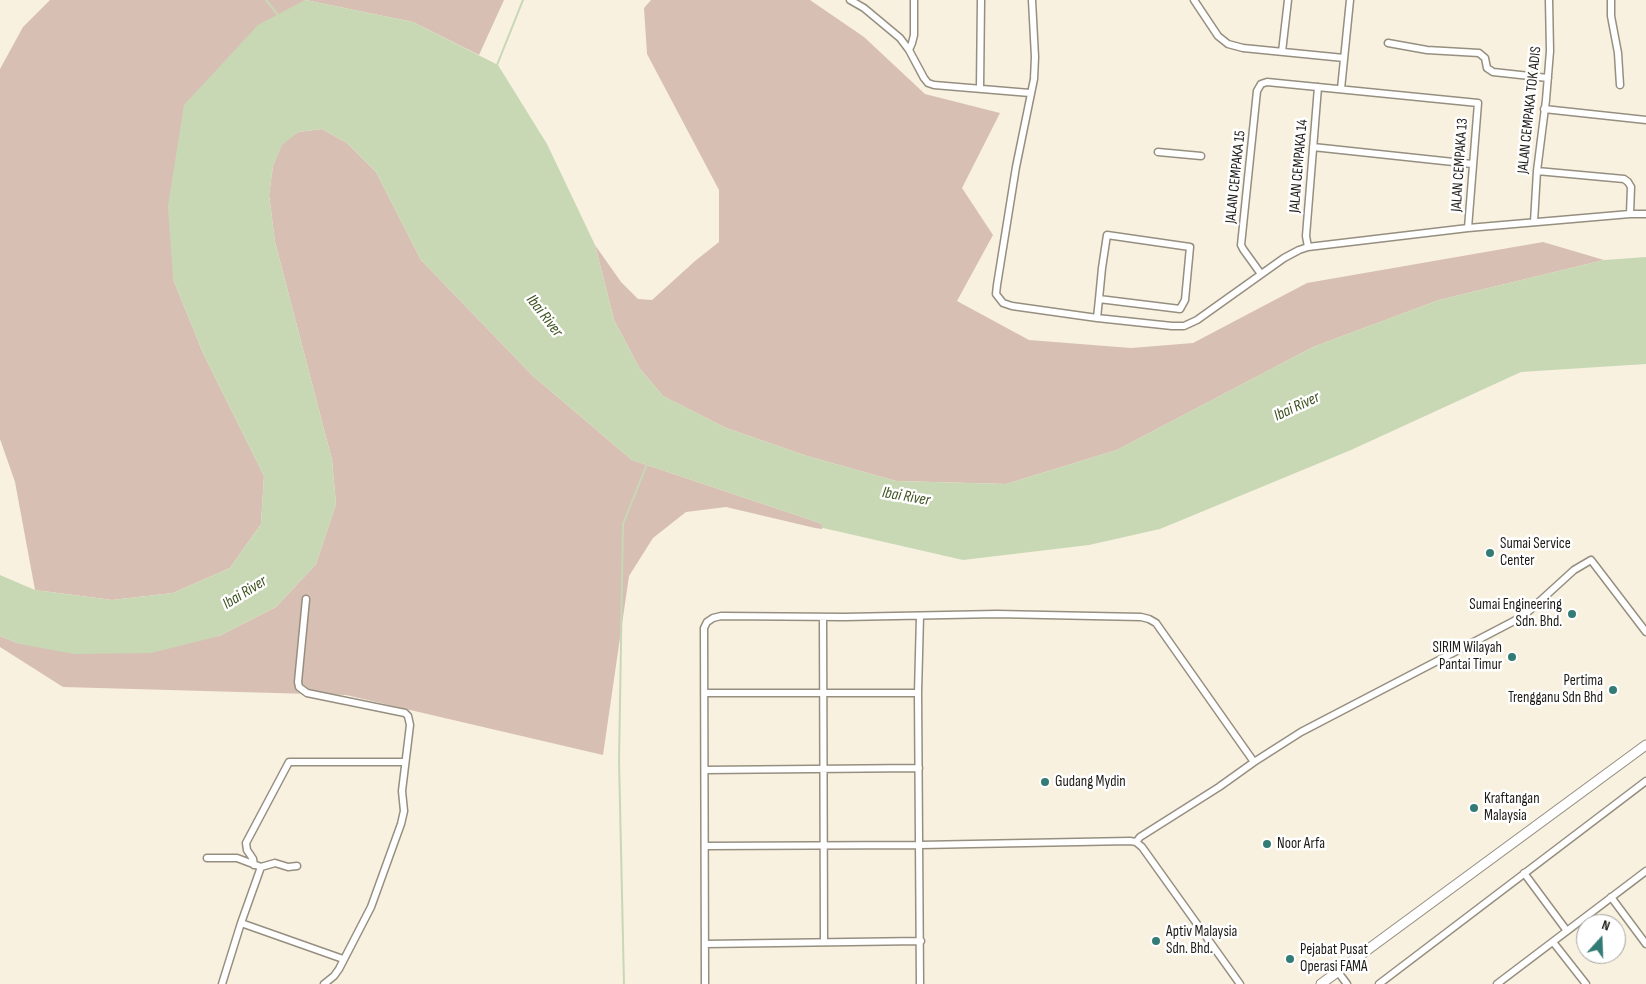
<!DOCTYPE html>
<html>
<head>
<meta charset="utf-8">
<style>
  body { margin:0 }
  #map { position:relative; width:1646px; height:984px; overflow:hidden; background:#f8f1e0; font-family:"Sofia Sans Condensed",sans-serif }
  canvas { display:block }
  .north { position:absolute; left:1576px; top:914px; width:50px; height:50px; box-sizing:border-box; background:#fff; border:1px solid #a5a4a2; border-radius:50%; rotate:20deg; font-size:14px; font-weight:700; line-height:20px; text-align:center; color:#1e1b16 }
  .north::after { content:''; display:block; margin:auto; width:18px; height:22px; background:#337b75; clip-path:polygon(50% 0,100% 100%,50% 72%,0 100%) }
</style>
</head>
<body>
<div id="map">
<canvas width="1646" height="984"></canvas>
<div class="north">N</div>
</div>
<script>
const ctx = document.querySelector('canvas').getContext('2d');
ctx.lineJoin = 'round';
function fillPath(path, color) { ctx.fillStyle = color; ctx.fill(path, 'evenodd'); }
const shape = rows => new Path2D(rows.map(r => 'M' + r).join(''));
function strokePath(path, color, width, dash) { ctx.strokeStyle = color; ctx.lineWidth = width; ctx.lineCap = dash ? 'butt' : 'round'; ctx.setLineDash(dash || []); ctx.stroke(path); }
function write(font, color, halo, rows, align = 'center') {
  ctx.font = font + ' "Sofia Sans Condensed",sans-serif'; ctx.lineWidth = 5; ctx.setLineDash([]); ctx.textBaseline = 'middle'; ctx.strokeStyle = halo; ctx.fillStyle = color; for (const [text, x, y, turn = 0] of rows) {
    ctx.save(); ctx.translate(x, y); ctx.rotate((+turn || 0) * Math.PI / 180); ctx.textAlign = isNaN(turn) ? turn : align; if (halo) ctx.strokeText(text, 0, 0); ctx.fillText(text, 0, 0); ctx.restore();
  }
}
fillPath(shape([
  [50,0,504,0,479,55,413,22,305,0,173,279,203,353,264,476,261,524,230,568,173,593,112,600,35,590,15,482,0,439,0,69,23,27],
  [651,0,810,0,864,37,925,94,1000,113,962,188,993,235,957,301,1029,340,1131,348,1193,343,1307,283,1543,242,1604,260,1439,300,1313,347,1117,450,1006,484,896,481,807,456,726,428,663,396,640,369,614,320,595,245,621,282,638,299,652,300,695,261,719,242,719,190,647,54,644,8],
  [322,129,347,143,376,172,421,260,533,376,632,460,820,523,823,526,822,529,815,528,726,507,686,512,653,538,629,576,603,755,346,695,63,687,0,647,0,636,20,644,219,636,276,607,316,564,336,504,332,460,275,242,269,195,273,166,282,144,298,132]
]), '#d8bfb3');
fillPath(shape([
  [305,0,413,22,498,65,547,144,595,245,614,320,640,369,663,396,726,428,807,456,896,481,1006,484,1117,450,1313,347,1439,300,1604,260,1646,257,1646,364,1521,372,1351,450,1160,529,1089,545,963,560,823,528,820,523,632,460,533,376,421,260,376,172,347,143,322,129,298,132,282,145,273,166,269,195,275,242,332,460,336,504,316,564,276,607,219,636,151,653,74,654,20,644,0,636,0,575,35,590,112,600,173,593,230,568,261,524,264,476,203,353,173,279,168,206,184,105,258,25]
]), '#c8d8b5');
strokePath(shape([
  [266,0,279,16],
  [497,65,523,0],
  [624,984,619,760,623,524,647,464]
]), '#c8d8b5', 2);
const minor = shape([
  [850,0,864,8,900,38,909,50,924,78,928,83,934,85,1030,93],
  [1032,0,1035,57,1034,79,1016,167,997,285,996,294,1003,303,1012,306,1097,318,1172,326,1184,326,1197,320,1284,258,1299,250,1308,247,1468,228,1630,214,1646,214],
  [1194,0,1218,36,1228,44,1243,48,1344,58],
  [1611,0,1611,16,1618,53,1620,85],
  [1388,43,1427,50,1479,53,1485,58,1487,68,1493,72,1548,78],
  [909,50,912,43,914,35,914,0],
  [1282,52,1288,0],
  [980,88,981,0],
  [1341,89,1350,0],
  [1544,109,1646,120],
  [1313,147,1472,164],
  [1158,152,1201,156],
  [1537,171,1624,179,1628,182,1631,187,1630,214],
  [1534,222,1537,171,1546,100,1550,51,1549,0],
  [1308,247,1306,236,1318,87],
  [1261,274,1243,249,1241,245,1257,91,1261,84,1267,82,1478,103,1468,228],
  [1097,318,1099,299,1102,268,1107,235,1190,247,1185,300,1180,309,1099,299],
  [306,599,298,682,299,687,307,693,405,713,408,716,410,725,402,791,404,811,401,824,371,907,339,969,334,976,324,984],
  [920,616,918,693,920,984],
  [823,617,824,942],
  [705,693,918,693],
  [705,770,919,768],
  [1136,842,1140,837,1219,787,1254,762,1301,732,1514,621,1529,611,1574,570,1591,560,1646,632],
  [705,846,920,845,1130,841,1136,842,1142,847,1240,984],
  [207,858,237,858,261,867,275,863,288,867,297,866],
  [254,865,253,859,247,850,246,843,289,762,405,762],
  [1524,873,1567,931],
  [1611,897,1646,944],
  [241,923,261,867],
  [1553,942,1586,984],
  [705,944,921,941],
  [1338,972,1347,984],
  [222,984,241,923,343,959],
  [705,984,704,628,707,622,713,618,721,616,844,617,997,614,1141,617,1149,619,1156,623,1254,762],
  [1379,984,1646,781],
  [1497,984,1646,871]
]);
const tertiary = shape([
  [1321,984,1646,745]
]);
strokePath(minor, '#968f80', 9);
strokePath(tertiary, '#968f80', 11);
strokePath(minor, '#fff', 6);
strokePath(tertiary, '#fff', 9);
for (const [x, y, r, color] of [
  [1490,553,5,"#337b75"],
  [1572,614,5,"#337b75"],
  [1512,657,5,"#337b75"],
  [1613,690,5,"#337b75"],
  [1045,782,5,"#337b75"],
  [1474,808,5,"#337b75"],
  [1267,844,5,"#337b75"],
  [1156,941,5,"#337b75"],
  [1290,959,5,"#337b75"]
]) { const dot = new Path2D(); dot.arc(x, y, r, 0, 2 * Math.PI); ctx.fillStyle = color; ctx.fill(dot); strokePath(dot, '#fff', 2); }
write('15px', '#1e1b16', '#fff', [
  ["JALAN CEMPAKA TOK ADIS",1530,110,-84],
  ["JALAN CEMPAKA 13",1460,165,-86],
  ["JALAN CEMPAKA 14",1299,166,-85],
  ["JALAN CEMPAKA 15",1236,177,-84]
]);
write('15px', '#1e1b16', '#fff', [
  ["Sumai Service",1500,544],
  ["Center",1500,561],
  ["Sumai Engineering",1562,605,"right"],
  ["Sdn. Bhd.",1562,622,"right"],
  ["SIRIM Wilayah",1502,648,"right"],
  ["Pantai Timur",1502,665,"right"],
  ["Pertima",1603,681,"right"],
  ["Trengganu Sdn Bhd",1603,698,"right"],
  ["Gudang Mydin",1055,782],
  ["Kraftangan",1484,799],
  ["Malaysia",1484,816],
  ["Noor Arfa",1277,844],
  ["Aptiv Malaysia",1166,932],
  ["Sdn. Bhd.",1166,949],
  ["Pejabat Pusat",1300,950],
  ["Operasi FAMA",1300,967]
], 'left');
write('italic 16px', '#3d511e', '#fff', [
  ["Ibai River",544,316,52],
  ["Ibai River",1297,407,-25],
  ["Ibai River",906,497,10],
  ["Ibai River",245,593,-32]
]);
</script>
</body>
</html>
